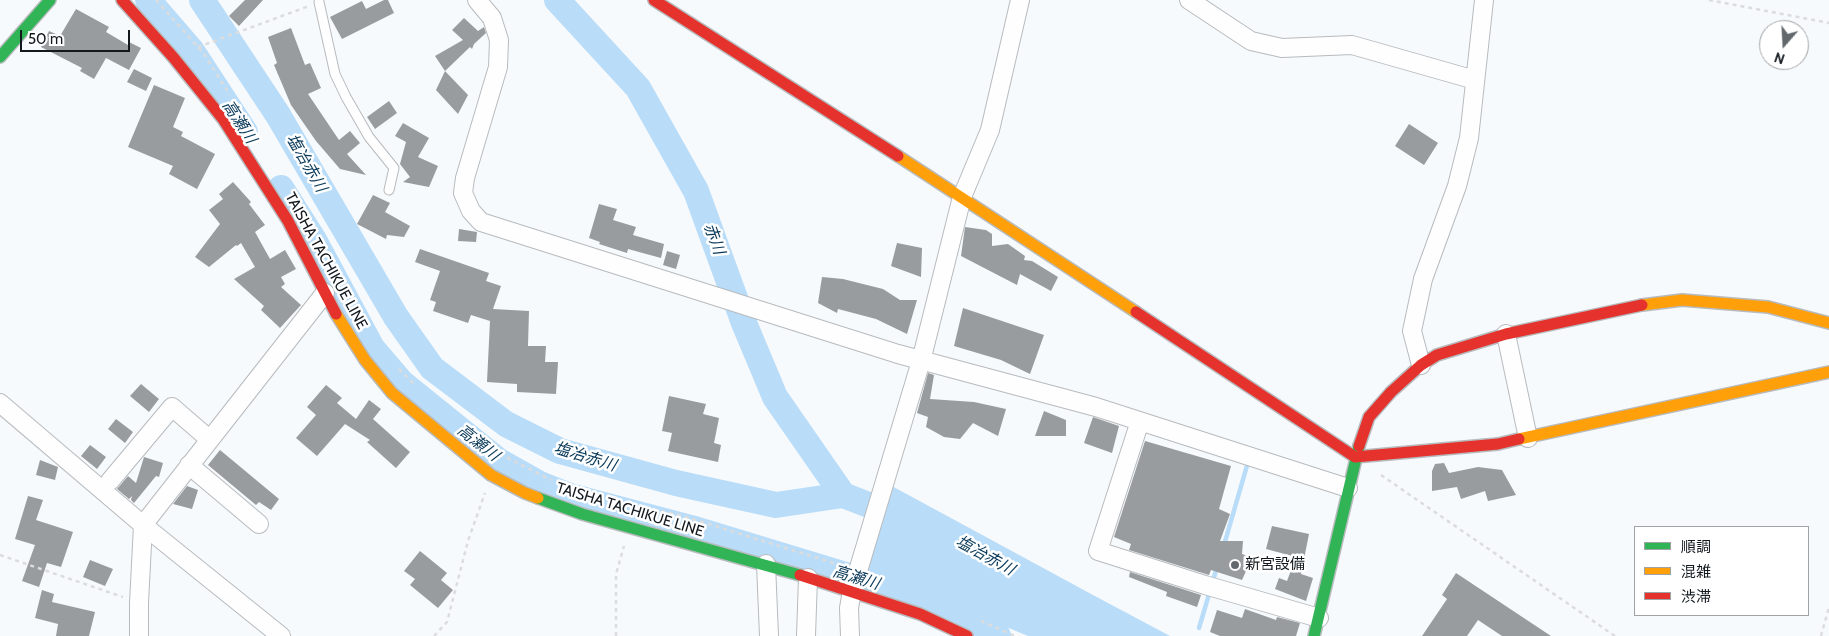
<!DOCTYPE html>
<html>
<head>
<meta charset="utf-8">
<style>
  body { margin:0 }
  #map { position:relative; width:1829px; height:636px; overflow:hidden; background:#f7fafc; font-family:Cabin,"Noto Sans JP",sans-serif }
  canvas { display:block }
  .legend { position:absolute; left:1634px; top:526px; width:175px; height:90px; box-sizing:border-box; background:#fff; border:1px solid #a0a3a5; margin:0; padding:6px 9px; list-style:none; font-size:15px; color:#12191e }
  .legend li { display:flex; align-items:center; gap:10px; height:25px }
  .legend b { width:25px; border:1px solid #a0a3a5 }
  .north { position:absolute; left:1759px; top:20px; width:50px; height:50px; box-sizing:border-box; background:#fff; border:1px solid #a0a3a5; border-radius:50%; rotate:199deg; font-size:14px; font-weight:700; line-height:20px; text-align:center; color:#12191e }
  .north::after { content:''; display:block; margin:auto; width:18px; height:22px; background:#62686c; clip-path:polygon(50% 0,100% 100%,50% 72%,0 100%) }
  .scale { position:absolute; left:20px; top:30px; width:110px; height:22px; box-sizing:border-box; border:2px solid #12191e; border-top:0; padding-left:6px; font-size:15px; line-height:18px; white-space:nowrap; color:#12191e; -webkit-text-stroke:4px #fff; paint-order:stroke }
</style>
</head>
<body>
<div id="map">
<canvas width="1829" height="636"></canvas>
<ul class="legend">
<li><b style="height:6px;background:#30b455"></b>順調</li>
<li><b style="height:6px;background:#ff9f0a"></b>混雑</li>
<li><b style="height:6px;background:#e5322d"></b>渋滞</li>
</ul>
<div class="north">N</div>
<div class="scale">50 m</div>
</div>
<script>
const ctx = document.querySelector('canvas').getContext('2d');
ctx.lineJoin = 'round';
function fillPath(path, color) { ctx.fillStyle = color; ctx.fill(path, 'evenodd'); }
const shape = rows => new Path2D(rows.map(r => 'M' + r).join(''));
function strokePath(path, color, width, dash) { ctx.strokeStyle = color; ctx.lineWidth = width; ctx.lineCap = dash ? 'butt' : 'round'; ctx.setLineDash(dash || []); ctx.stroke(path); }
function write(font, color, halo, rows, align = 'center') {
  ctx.font = font + ' Cabin,"Noto Sans JP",sans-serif'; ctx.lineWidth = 5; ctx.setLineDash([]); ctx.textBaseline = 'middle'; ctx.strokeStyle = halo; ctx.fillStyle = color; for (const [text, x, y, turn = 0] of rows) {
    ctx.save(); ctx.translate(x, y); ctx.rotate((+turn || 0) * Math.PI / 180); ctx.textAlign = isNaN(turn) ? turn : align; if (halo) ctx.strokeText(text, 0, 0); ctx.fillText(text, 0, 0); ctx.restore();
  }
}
fillPath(shape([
  [890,485,1093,595,1170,636,1028,636,864,568]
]), '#b9dcf8');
strokePath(shape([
  [1224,545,1248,462],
  [1212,584,1217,567],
  [1199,628,1210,591]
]), '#b9dcf8', 4.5);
strokePath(shape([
  [148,0,192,51,245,132],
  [202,0,278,115,396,317,432,368,506,424,560,451,676,483,776,505,843,495,902,518],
  [557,0,638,88,696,191,744,323,775,397,843,495],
  [281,188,314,240,372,348,401,382,499,461,540,484,570,496,691,528,885,587,998,636]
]), '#b9dcf8', 26);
fillPath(shape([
  [245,0,263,0,239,26,229,16],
  [384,0,388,0,394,13,342,39,330,17,362,1,366,9],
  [76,9,109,27,106,32,128,45,129,42,141,48,129,70,106,58,94,79,80,71,82,68,41,47,49,31,60,36],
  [464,18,478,31,484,27,486,33,474,44,472,49,470,47,445,71,435,56,463,40,452,30],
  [291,28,305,65,310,63,321,88,308,94,339,140,350,131,360,143,347,154,366,175,340,169,316,141,291,105,274,65,277,63,268,37],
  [134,69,152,78,146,91,127,82],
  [445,71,468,95,458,114,436,90],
  [154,85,185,98,173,127,183,132,181,136,215,154,197,189,169,174,173,166,128,147],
  [389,101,397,113,375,129,367,117],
  [403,123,429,138,418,157,438,166,429,187,403,182,410,177,400,164,406,142,395,136],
  [1409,124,1438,143,1424,165,1395,146],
  [233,182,251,202,249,204,265,225,255,232,270,259,285,250,296,269,281,277,285,284,281,287,301,305,280,328,261,310,264,306,234,279,255,267,241,243,237,246,236,245,209,267,195,257,220,224,209,210,223,199,219,194],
  [373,195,390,203,385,212,410,226,404,237,387,235,386,239,357,224],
  [599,204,617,209,613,220,636,227,633,235,664,244,661,258,628,249,627,253,599,244,600,242,589,238],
  [965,227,986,230,992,234,992,246,1008,244,1025,256,1024,260,1032,261,1058,277,1051,291,1020,274,1017,285,961,256],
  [459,229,477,232,476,242,458,241],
  [897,243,922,248,921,277,891,266],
  [420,249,489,273,486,281,501,286,493,309,529,311,528,346,546,346,545,362,558,362,556,394,517,392,517,384,487,382,490,321,471,315,468,323,433,311,436,302,430,300,440,271,415,262],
  [667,251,680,255,676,269,663,265],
  [822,277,843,279,883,289,900,300,917,300,907,334,876,319,838,309,837,313,818,303],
  [963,308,1044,335,1030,374,1001,360,954,346],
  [928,373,934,375,930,399,974,402,1006,409,998,436,973,423,960,439,944,437,926,427,928,417,917,413],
  [141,384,159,399,149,412,130,396],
  [326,385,342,398,337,403,356,419,369,400,381,409,373,419,410,452,396,468,367,442,370,440,345,424,317,456,296,438,316,415,307,407],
  [669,396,706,404,703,414,719,418,714,443,721,445,718,462,668,451,672,433,662,431],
  [1044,411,1066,420,1066,436,1035,436],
  [1093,417,1119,426,1112,453,1084,443],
  [116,419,133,432,125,443,108,429],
  [1145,441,1231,466,1219,509,1230,514,1220,541,1243,541,1242,554,1252,558,1242,580,1211,570,1209,575,1129,550,1131,544,1114,537],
  [90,445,106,457,97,469,81,456],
  [220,450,279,499,271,510,259,502,256,505,208,465],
  [144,457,163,463,159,477,156,476,134,503,131,500,132,496,129,499,117,489,128,476,136,483],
  [40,460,58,467,55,480,36,475],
  [1444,463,1449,473,1478,467,1502,470,1516,495,1488,501,1485,491,1461,499,1457,487,1432,491,1432,471,1435,464],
  [187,486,198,490,192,509,173,504],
  [28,496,43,500,36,520,73,532,61,567,47,563,39,587,22,581,35,545,15,539],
  [1272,526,1309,534,1301,574,1313,578,1306,601,1275,589,1279,578,1287,581,1296,557,1266,549],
  [420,551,447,573,441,580,453,590,438,608,410,585,415,579,404,571],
  [90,560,113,569,105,586,83,577],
  [1130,572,1201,595,1197,607,1166,596,1167,592,1129,577],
  [1456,573,1551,636,1502,636,1478,620,1467,636,1422,636,1447,599,1442,595],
  [42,590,54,594,52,602,95,612,89,636,56,636,58,624,35,618],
  [1245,609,1276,620,1277,617,1300,623,1296,636,1220,636,1210,632,1217,610,1242,618]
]), '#989c9f');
const lane = shape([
  [319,2,335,74,346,97,369,137,394,168,389,190]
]);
const street = shape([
  [477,0,492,18,499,40,498,67,465,178,463,193,471,211,481,222,898,354,1096,407,1348,488],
  [1189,0,1251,41,1282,48,1352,45,1475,80],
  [1506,334,1528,438],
  [1421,365,1412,331,1423,279,1457,186,1469,138,1484,0],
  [0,403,143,525,281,636],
  [1140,421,1098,551,1205,585,1319,618],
  [189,465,259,524],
  [110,481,172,407,209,439],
  [766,564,769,636],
  [139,636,139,603,143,525,325,293],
  [806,636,808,578],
  [850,636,849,608,852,591,921,361,962,197,990,130,1020,0]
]);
const fast = shape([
  [0,57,50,0],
  [538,498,582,514,800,575],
  [1314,636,1359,446]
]);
const slow = shape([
  [898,156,1136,312],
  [1642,305,1682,300,1768,307,1829,323],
  [336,314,365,360,392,393,491,475,525,493,538,498],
  [1519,439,1829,372]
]);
const jam = shape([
  [122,0,173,57,223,119,288,221,336,314],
  [654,0,898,156],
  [1136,312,1355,457,1498,444,1519,439],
  [1359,446,1369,417,1391,392,1421,365,1437,355,1506,334,1642,305],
  [800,575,920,614,967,636]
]);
strokePath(lane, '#b7bbbe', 11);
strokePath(street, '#b7bbbe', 20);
strokePath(fast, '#b7bbbe', 14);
strokePath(slow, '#b7bbbe', 14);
strokePath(jam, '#b7bbbe', 14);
strokePath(shape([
  [156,0,204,54,230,95],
  [1709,0,1829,23],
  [198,47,309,6],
  [337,270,364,320],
  [399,369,415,385],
  [481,439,502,455,551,480],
  [1381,475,1615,636],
  [577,490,615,501],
  [630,505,680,515,843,566],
  [0,555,123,597],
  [981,621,1015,636],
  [434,636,447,622,468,541,485,493],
  [616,636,616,574,624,546],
  [1821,636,1829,607]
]), '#dbdcdd', 2.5, [4, 4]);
strokePath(lane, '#fefeff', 9);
strokePath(street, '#fefeff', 18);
strokePath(fast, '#30b455', 11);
strokePath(slow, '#ff9f0a', 11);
strokePath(jam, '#e5322d', 11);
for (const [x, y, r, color] of [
  [1235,565,5,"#62686c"]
]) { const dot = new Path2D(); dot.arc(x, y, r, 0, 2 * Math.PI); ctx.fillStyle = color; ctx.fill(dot); strokePath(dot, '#fff', 2); }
write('15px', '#12191e', '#fff', [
  ["TAISHA TACHIKUE LINE",326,261,61],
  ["TAISHA TACHIKUE LINE",630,510,17]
]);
write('15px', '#12191e', '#fff', [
  ["新宮設備",1245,565]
], 'left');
write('italic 16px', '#0a3a5a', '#fff', [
  ["高瀬川",239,122,57],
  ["塩冶赤川",306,163,60],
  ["赤川",714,239,70],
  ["高瀬川",478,443,38],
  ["塩冶赤川",585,457,17],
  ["塩冶赤川",985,556,29],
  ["高瀬川",856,578,17]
]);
</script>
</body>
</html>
